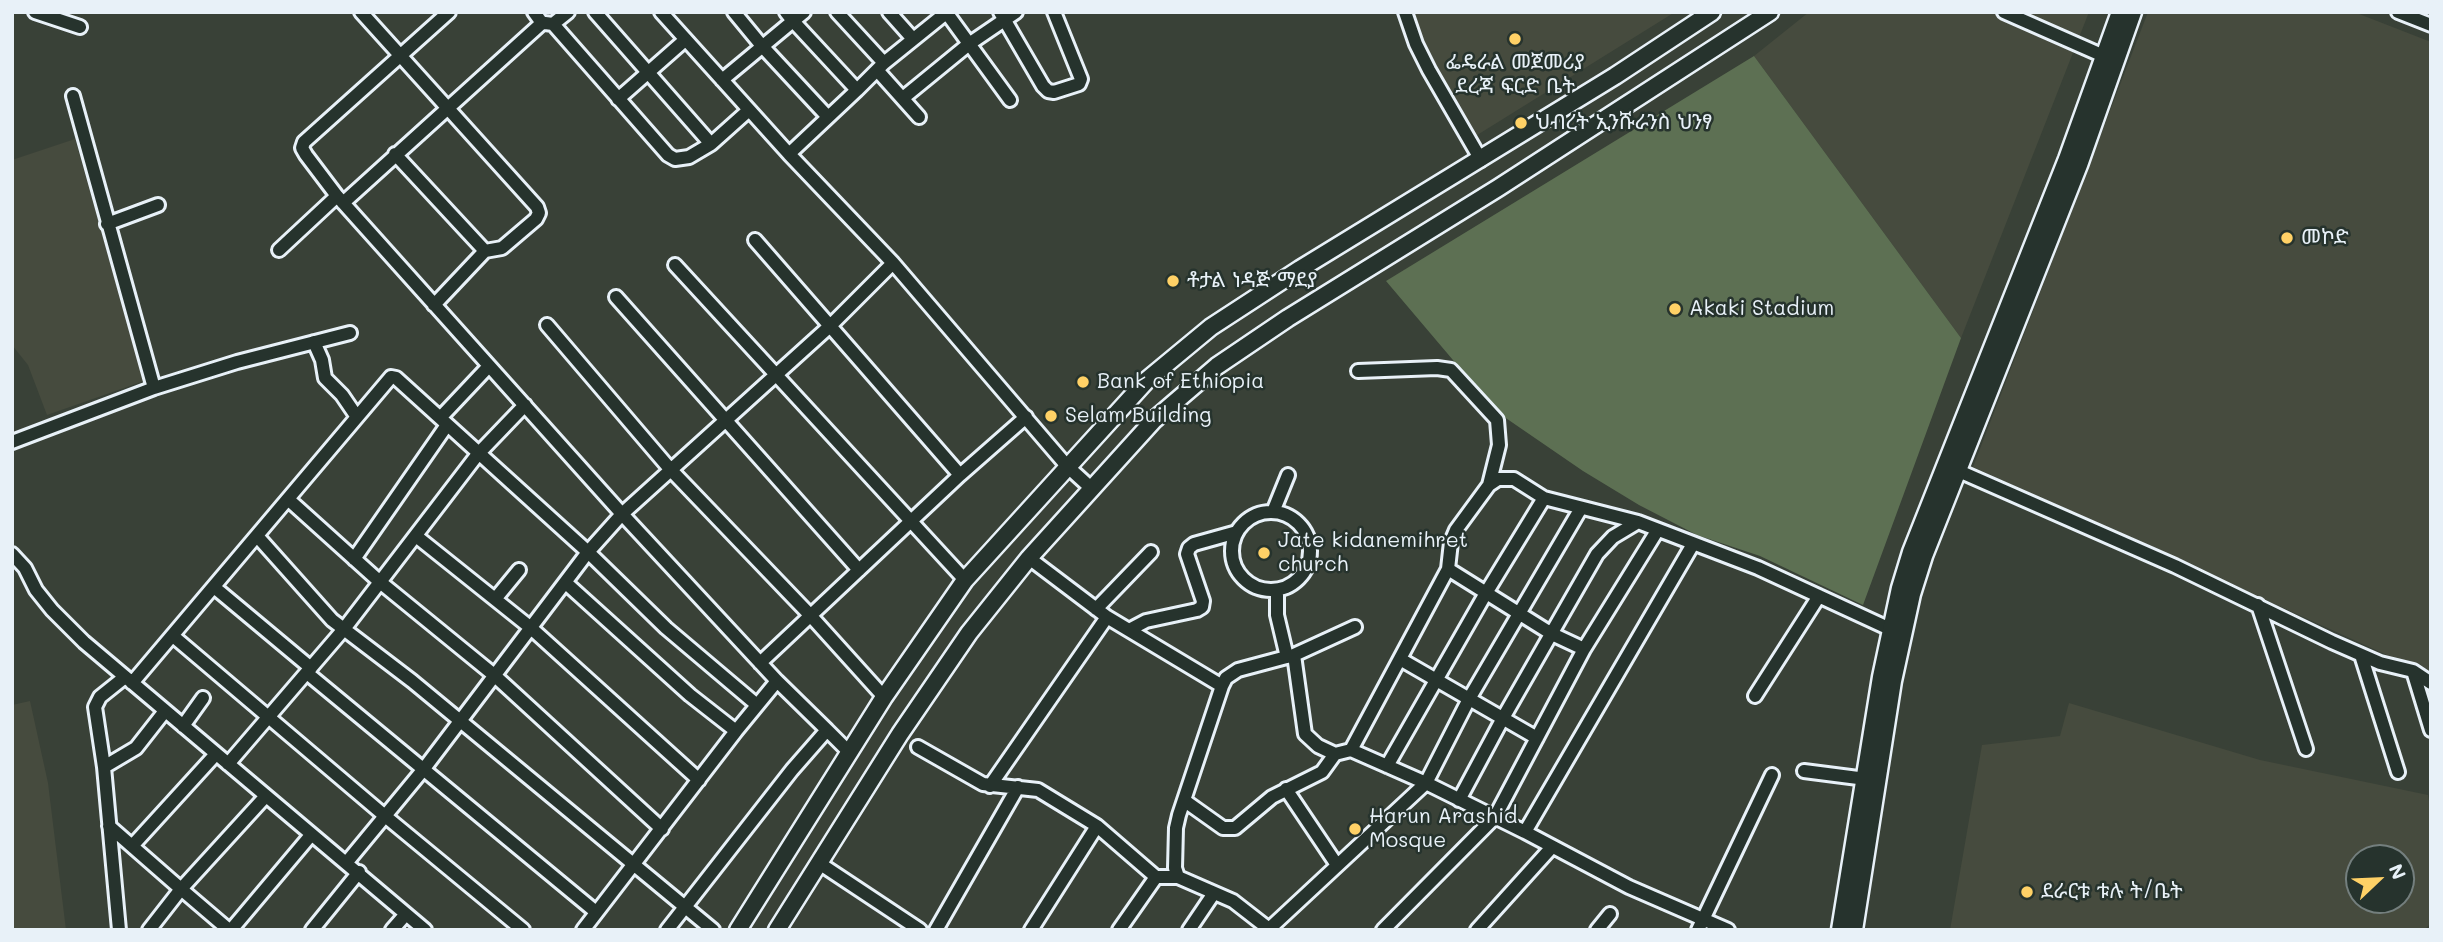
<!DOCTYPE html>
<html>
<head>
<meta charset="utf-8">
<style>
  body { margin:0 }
  #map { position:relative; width:2443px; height:942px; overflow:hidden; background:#394137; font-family:Mali,sans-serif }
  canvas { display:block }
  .frame { position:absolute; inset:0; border:14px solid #e8f1f8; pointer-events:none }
  .north { position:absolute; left:2345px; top:844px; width:70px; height:70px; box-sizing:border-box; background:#26332d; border:2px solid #747f7e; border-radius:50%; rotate:67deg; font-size:19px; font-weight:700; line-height:28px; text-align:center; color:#e8f1f8 }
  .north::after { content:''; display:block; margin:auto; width:24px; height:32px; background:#ffd166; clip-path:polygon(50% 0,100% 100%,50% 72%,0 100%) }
</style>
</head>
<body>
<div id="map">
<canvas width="2443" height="942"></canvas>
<div class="frame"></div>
<div class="north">N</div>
</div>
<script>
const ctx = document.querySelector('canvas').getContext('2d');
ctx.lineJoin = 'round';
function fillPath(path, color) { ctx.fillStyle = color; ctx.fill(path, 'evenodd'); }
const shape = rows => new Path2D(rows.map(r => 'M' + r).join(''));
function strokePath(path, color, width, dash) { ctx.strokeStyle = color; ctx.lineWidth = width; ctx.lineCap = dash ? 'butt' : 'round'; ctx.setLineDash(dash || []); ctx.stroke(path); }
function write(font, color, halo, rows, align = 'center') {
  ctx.font = font + ' Mali,"Noto Sans Ethiopic",sans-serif'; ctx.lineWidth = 5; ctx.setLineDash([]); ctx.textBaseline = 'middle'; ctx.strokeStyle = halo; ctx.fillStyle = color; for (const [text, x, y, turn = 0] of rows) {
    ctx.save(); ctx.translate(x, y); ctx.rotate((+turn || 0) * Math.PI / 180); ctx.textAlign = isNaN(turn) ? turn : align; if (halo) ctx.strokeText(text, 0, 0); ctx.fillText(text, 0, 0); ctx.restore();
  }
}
fillPath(shape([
  [1395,12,1675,12,1474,137],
  [1809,12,2089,12,1961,338,1754,56],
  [2148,12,2354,12,2431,42,2431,675,1973,467],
  [75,139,144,381,47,415,28,365,12,345,12,160],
  [30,701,48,783,66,930,12,930,12,705],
  [2069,703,2260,760,2428,795,2431,814,2431,923,2424,930,1950,930,1982,745,2060,736],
  [2401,858,2401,900,2359,900,2359,858]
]), '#464b3e');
fillPath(shape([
  [1754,56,1961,338,1863,605,1760,556,1697,535,1639,505,1583,471,1497,412,1386,281]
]), '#5d7053');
const minor = shape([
  [35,12,80,27],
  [361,12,537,207,539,213,536,219,502,248,485,251,395,154],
  [449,12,304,142,302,148,306,155,337,196,622,514,777,681,827,730,792,770,667,930],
  [595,12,711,144],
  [661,12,789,154,893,263,1067,466,1091,488],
  [734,12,762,46,828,117],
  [786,12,793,21,804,12],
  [837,12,884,63],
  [889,12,913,39],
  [946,12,1010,100],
  [1000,12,1043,86,1048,91,1054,92,1079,84,1081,79,1054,12],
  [1405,12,1416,44,1429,70,1481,160],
  [2004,12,2106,57],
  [2398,12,2431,25],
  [545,23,553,24,568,12],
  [553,24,668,155,675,159,689,157,711,144,749,110],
  [877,70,919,117],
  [722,80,793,21,857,90,789,154],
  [857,90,884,63,946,13],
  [73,96,154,388],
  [903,98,969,44,1016,12],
  [618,99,685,40],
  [343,203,542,23,534,12],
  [107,224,158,205],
  [755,240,960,475],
  [279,250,337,196],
  [675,265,965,580],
  [616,297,859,570],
  [434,305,485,251],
  [547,325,670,469,810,615,884,697],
  [314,342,322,360,325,378,342,395,357,417],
  [440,418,489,366],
  [12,442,154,388,237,362,350,333],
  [1952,468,2175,566,2332,642,2380,663,2413,671,2431,683],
  [1489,485,1498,479,1514,479,1544,498,1638,522,1758,568,1890,629],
  [289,500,380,582,494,675,662,829],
  '1232 551a39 39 0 1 1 78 0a39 39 0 1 1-78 0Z',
  [1273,512,1288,475],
  [416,536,531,628,699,780],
  [258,537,332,620,412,681,713,930],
  [12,554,25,568,36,590,52,610,84,642,425,930],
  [1029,558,1107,617,1222,686,1179,815,1176,828,1175,868,1178,877,1233,901,1269,929],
  [354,559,447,425],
  [1448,569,1552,634,1584,649],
  [566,583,690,695,736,731],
  [214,587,311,668],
  [1277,590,1277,615,1287,657],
  [496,598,519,570],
  [2258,605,2306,749],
  [1096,609,1151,552],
  [1129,630,1146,621,1197,610,1202,607,1203,601,1187,554,1189,548,1194,544,1237,532],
  [173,636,385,816,523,930],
  [1294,655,1305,734,1318,746,1335,754,1351,750,1426,783,1525,832,1629,887,1728,930],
  [2361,655,2398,772],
  [1400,659,1537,738],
  [760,663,960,475,1026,417],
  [2413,671,2431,730],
  [307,673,596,912],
  [132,683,391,377,396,378,588,552,666,628,757,705],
  [1222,686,1226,678,1238,670,1294,655,1355,627],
  [1755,696,1819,596],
  [183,726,203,698],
  [827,730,849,752],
  [918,747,983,784,1038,790,1097,826,1156,877,1178,877],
  [1351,750,1448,569,1451,542,1456,530,1489,485,1499,445,1497,420,1451,370,1437,368,1358,371],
  [228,764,344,629,478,454,525,405],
  [1387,766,1486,593,1544,498],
  [104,767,136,748,165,711],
  [1804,771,1866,779],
  [990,786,1107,617],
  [1286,789,1337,865],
  [1459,800,1503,718,1597,554,1613,537,1638,522],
  [1185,801,1223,828,1235,828,1272,797,1322,772,1335,754],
  [109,826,181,889,149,930],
  [1525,832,1693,544],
  [133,845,216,754],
  [347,862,423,770,588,552,622,514,830,326,893,263],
  [819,863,920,930],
  [119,930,104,767,95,707,100,697,125,677],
  [229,930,181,889,265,797],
  [231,930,311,835],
  [312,930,359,872],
  [392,930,406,914],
  [583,930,736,731,777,681],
  [936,930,1018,787],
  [1031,930,1097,826],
  [1119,930,1156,877],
  [1189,930,1214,893],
  [1268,930,1426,783,1469,699,1581,508],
  [1383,930,1495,817,1584,649,1657,531],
  [1477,930,1552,847],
  [1597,930,1610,914],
  [1698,930,1772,775]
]);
const major = shape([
  [738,930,884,697,965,580,1147,380,1211,327,1300,269,1615,76,1712,12],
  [777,930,900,734,969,633,1029,558,1154,420,1217,366,1288,318,1498,188,1770,12],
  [1840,930,1881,677,1900,588,1911,552,2067,159,2120,12],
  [1854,930,1893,681,1912,594,1924,556,2079,165,2133,12]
]);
strokePath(minor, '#e8f1f8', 18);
strokePath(major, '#e8f1f8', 21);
strokePath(minor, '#26332d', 12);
strokePath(major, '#26332d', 16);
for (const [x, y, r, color] of [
  [1515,39,7,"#ffd166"],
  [1521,123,7,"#ffd166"],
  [2287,238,7,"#ffd166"],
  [1173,281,7,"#ffd166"],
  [1675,309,7,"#ffd166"],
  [1083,382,7,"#ffd166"],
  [1051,416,7,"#ffd166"],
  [1264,553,7,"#ffd166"],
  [1355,829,7,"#ffd166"],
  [2027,892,7,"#ffd166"]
]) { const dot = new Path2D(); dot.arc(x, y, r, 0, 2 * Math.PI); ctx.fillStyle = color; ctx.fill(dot); strokePath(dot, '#26332d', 2.5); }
write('21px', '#e8f1f8', '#26332d', [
  ["ፌዴራል መጀመሪያ",1515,63,"center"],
  ["ደረጃ ፍርድ ቤት",1515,87,"center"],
  ["ህብረት ኢንሹራንስ ህንፃ",1535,123],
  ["መኮድ",2301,238],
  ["ቶታል ነዳጅ ማደያ",1187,281],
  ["Akaki Stadium",1689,309],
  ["Bank of Ethiopia",1097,382],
  ["Selam Building",1065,416],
  ["Jate kidanemihret",1278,541],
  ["church",1278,565],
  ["Harun Arashid",1369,817],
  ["Mosque",1369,841],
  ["ደራርቱ ቱሉ ት/ቤት",2041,892]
], 'left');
</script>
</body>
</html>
